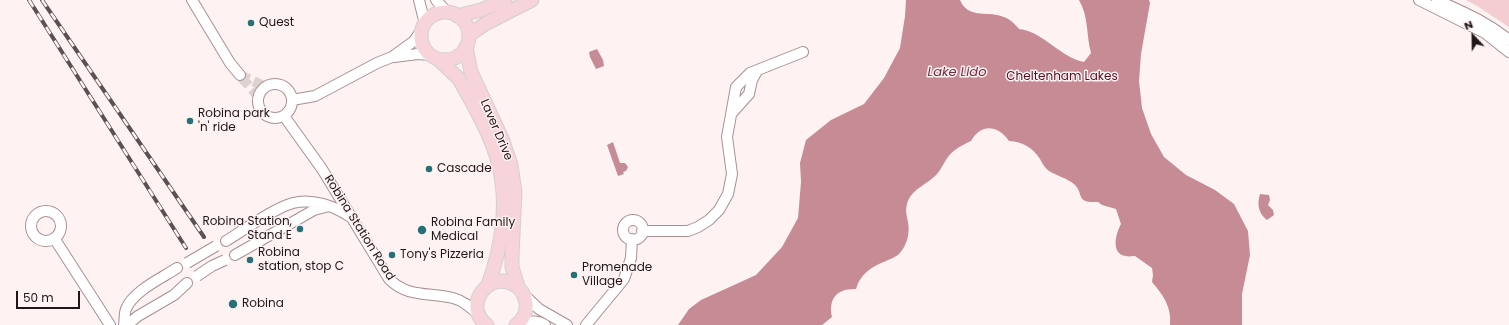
<!DOCTYPE html>
<html>
<head>
<meta charset="utf-8">
<style>
	body { margin:0 }
	#map { position:relative; width:1509px; height:325px; overflow:hidden; background:#fef2f3; font-family:Poppins,sans-serif }
	canvas { display:block }
	.north { position:absolute; left:1453px; top:16px; width:40px; height:40px; -webkit-text-stroke:3px #fef2f3; paint-order:stroke; rotate:338deg; font-size:11px; font-weight:700; line-height:16px; text-align:center; color:#201617 }
	.north::after { content:''; display:block; margin:auto; width:14px; height:18px; background:#201617; clip-path:polygon(50% 0,100% 100%,50% 72%,0 100%) }
	.scale { position:absolute; left:16px; top:291px; width:64px; height:18px; box-sizing:border-box; border:2px solid #201617; border-top:0; padding-left:5px; font-size:12px; line-height:14px; white-space:nowrap; color:#201617; -webkit-text-stroke:3px #fef2f3; paint-order:stroke }
</style>
</head>
<body>
<div id="map">
<canvas width="1509" height="325"></canvas>
<div class="north">N</div>
<div class="scale">50 m</div>
</div>
<script>
const ctx = document.querySelector('canvas').getContext('2d');
ctx.lineJoin = 'round';
function paint(path, color) {
  ctx.fillStyle = color;
  ctx.fill(path, 'evenodd');
}
function stroke(path, color, width, dash) {
  ctx.strokeStyle = color;
  ctx.lineWidth = width;
  ctx.lineCap = dash ? 'butt' : 'round';
  ctx.setLineDash(dash || []);
  ctx.stroke(path);
}
function write(font, color, halo, rows, align = 'center') {
  ctx.font = font + ' Poppins,sans-serif';
  ctx.lineWidth = 3;
  ctx.setLineDash([]);
  ctx.textBaseline = 'middle';
  ctx.strokeStyle = halo;
  ctx.fillStyle = color;
  for (const [text, x, y, turn = 0] of rows) {
    ctx.save();
    ctx.translate(x, y);
    ctx.rotate((+turn || 0) * Math.PI / 180);
    ctx.textAlign = isNaN(turn) ? turn : align;
    if (halo) ctx.strokeText(text, 0, 0);
    ctx.fillText(text, 0, 0);
    ctx.restore();
  }
}
paint(new Path2D(`
	M 1466,0 L 1509,0 L 1509,27 L 1477,6 Z`), '#f4cdd3');
paint(new Path2D(`
	M 906,0 L 960,0 C 968,19 986,11 1001,16 C 1009,18 1014,23 1019,29 C 1044,32 1061,58 1084,62 L 1091,53 C 1086,35 1089,17 1079,0 L 1149,0 L 1150,3 L 1141,54 L 1139,81 L 1142,108 L 1151,134 L 1164,157 L 1186,175 L 1215,190 L 1234,204 L 1248,231 L 1250,255 L 1242,294 L 1242,325 L 1170,325 C 1172,307 1163,295 1152,282 L 1153,275 L 1152,268 L 1135,256 C 1132,256 1128,257 1126,256 C 1110,254 1116,233 1121,224 L 1116,209 L 1102,205 L 1098,202 C 1074,203 1085,194 1074,184 C 1067,178 1057,176 1049,171 C 1045,168 1042,163 1040,159 C 1032,147 1023,142 1009,141 C 998,125 981,123 971,141 C 965,144 960,146 955,150 C 946,156 943,167 937,174 C 927,185 911,189 907,204 C 905,210 907,217 908,222 C 910,234 907,245 899,254 C 896,257 890,259 886,261 C 871,267 860,274 856,289 C 837,288 828,299 832,317 L 822,325 L 678,325 L 689,309 L 701,300 L 756,275 L 782,247 L 798,218 L 801,182 L 800,163 L 806,140 L 831,120 L 864,104 L 884,78 L 900,48 L 905,16 Z
	M 597,49 L 603,60 L 604,66 L 596,69 L 590,57 L 589,52 Z
	M 613,142 L 620,163 L 625,163 L 628,167 L 626,171 L 623,172 L 624,174 L 618,176 L 607,145 Z
	M 1260,194 L 1269,195 L 1270,200 L 1268,205 L 1273,210 L 1274,215 L 1267,220 C 1258,213 1257,204 1260,194 Z`), '#c68b94');
stroke(new Path2D(`
	M 240,75 L 266,87
	M 242,78 L 259,97`), '#ddd1d2', 10, [10, 5]);
const minor = new Path2D(`
	M 192,0 L 230,63 L 240,75
	M 419,0 L 425,24
	M 436,0 L 447,12
	M 1419,0 L 1485,33 L 1509,52
	M 1437,0 C 1463,12 1486,21 1509,40
	M 394,57 L 418,54 L 431,55
	M258 101a17 17 0 1 1 34 0a17 17 0 1 1-34 0Z
	M 292,100 L 315,96 L 377,63 L 392,57 L 414,41 L 423,28
	M 732,113 L 749,94 L 752,80 L 757,71
	M 284,116 L 322,169 L 389,279 C 408,298 429,292 453,298 C 464,301 471,308 479,315
	M31 226a15 15 0 1 1 30 0a15 15 0 1 1-30 0Z
	M623 230a10 10 0 1 1 20 0a10 10 0 1 1-20 0Z
	M 642,231 L 688,231 L 698,227 L 709,220 L 719,210 L 728,194 L 732,174 L 727,137 L 736,87 L 750,73 L 803,52
	M 54,238 L 110,325
	M 226,241 C 244,230 274,208 293,203 C 312,198 334,206 349,216
	M 235,255 L 314,210 L 329,206
	M 525,296 L 539,309 L 567,325
	M 519,323 C 529,322 536,319 545,325
	M 124,325 C 125,320 124,314 126,309 C 133,291 162,278 177,268
	M 127,325 L 138,316 L 174,295 L 187,283
	M 586,325 L 624,279 L 631,258 L 632,239`);
const major = new Path2D(`
	M421 36a24 24 0 1 1 48 0a24 24 0 1 1-48 0Z
	M 457,16 L 481,10 L 505,0
	M 469,35 L 485,24 L 532,0
	M 466,47 L 471,72 L 503,141 L 511,165 L 515,192 L 512,255 L 512,267 L 518,287
	M 438,59 L 459,79 L 464,88 C 477,111 491,136 498,162 C 509,202 502,247 488,285
	M 487,325 C 462,307 488,269 515,285 C 521,289 525,296 526,303 C 527,312 523,320 516,325`);
stroke(minor, '#aa8f92', 12);
stroke(major, '#d2d0d1', 15);
stroke(minor, '#fff', 10);
stroke(major, '#f7d4d9', 13);
const rail = new Path2D(`
	M 29,0 L 186,248
	M 42,0 L 204,237`);
stroke(rail, '#5c5152', 4);
stroke(rail, '#fef2f3', 2.5, [8]);
const minorBridge = new Path2D(`
	M 187,263 L 216,246
	M 197,276 L 212,266 L 225,260`);
stroke(minorBridge, '#aa8f92', 12, []);
stroke(minorBridge, '#fff', 10);
for (const [x, y, r, color] of [
	[251,23,4,"#267077"],
	[190,121,4,"#267077"],
	[429,169,4,"#267077"],
	[300,229,4,"#267077"],
	[422,230,5,"#267077"],
	[392,255,4,"#267077"],
	[250,260,4,"#267077"],
	[574,275,4,"#267077"],
	[233,304,5,"#267077"]
]) {
  const dot = new Path2D();
  dot.arc(x, y, r, 0, 2 * Math.PI);
  ctx.fillStyle = color;
  ctx.fill(dot);
  stroke(dot, '#fef2f3', 1.5);
}
write('12px', '#201617', '#fef2f3', [
	["Quest",259,23],
	["Robina park",198,114],
	["'n' ride",198,128],
	["Cascade",437,169],
	["Robina Station,",292,222,"right"],
	["Stand E",292,236,"right"],
	["Robina Family",431,223],
	["Medical",431,237],
	["Robina",258,253],
	["station, stop C",258,267],
	["Tony's Pizzeria",400,255],
	["Promenade",582,268],
	["Village",582,282],
	["Robina",242,304]
], 'left');
write('12px', '#560f24', '#fef2f3', [
	["Cheltenham Lakes",1062,77]
]);
write('12px', '#201617', '#fef2f3', [
	["Laver Drive",496,130,67],
	["Robina Station Road",359,228,58]
]);
write('italic 13px', '#742c3c', '#fef2f3', [
	["Lake Lido",957,73]
]);
</script>
</body>
</html>
